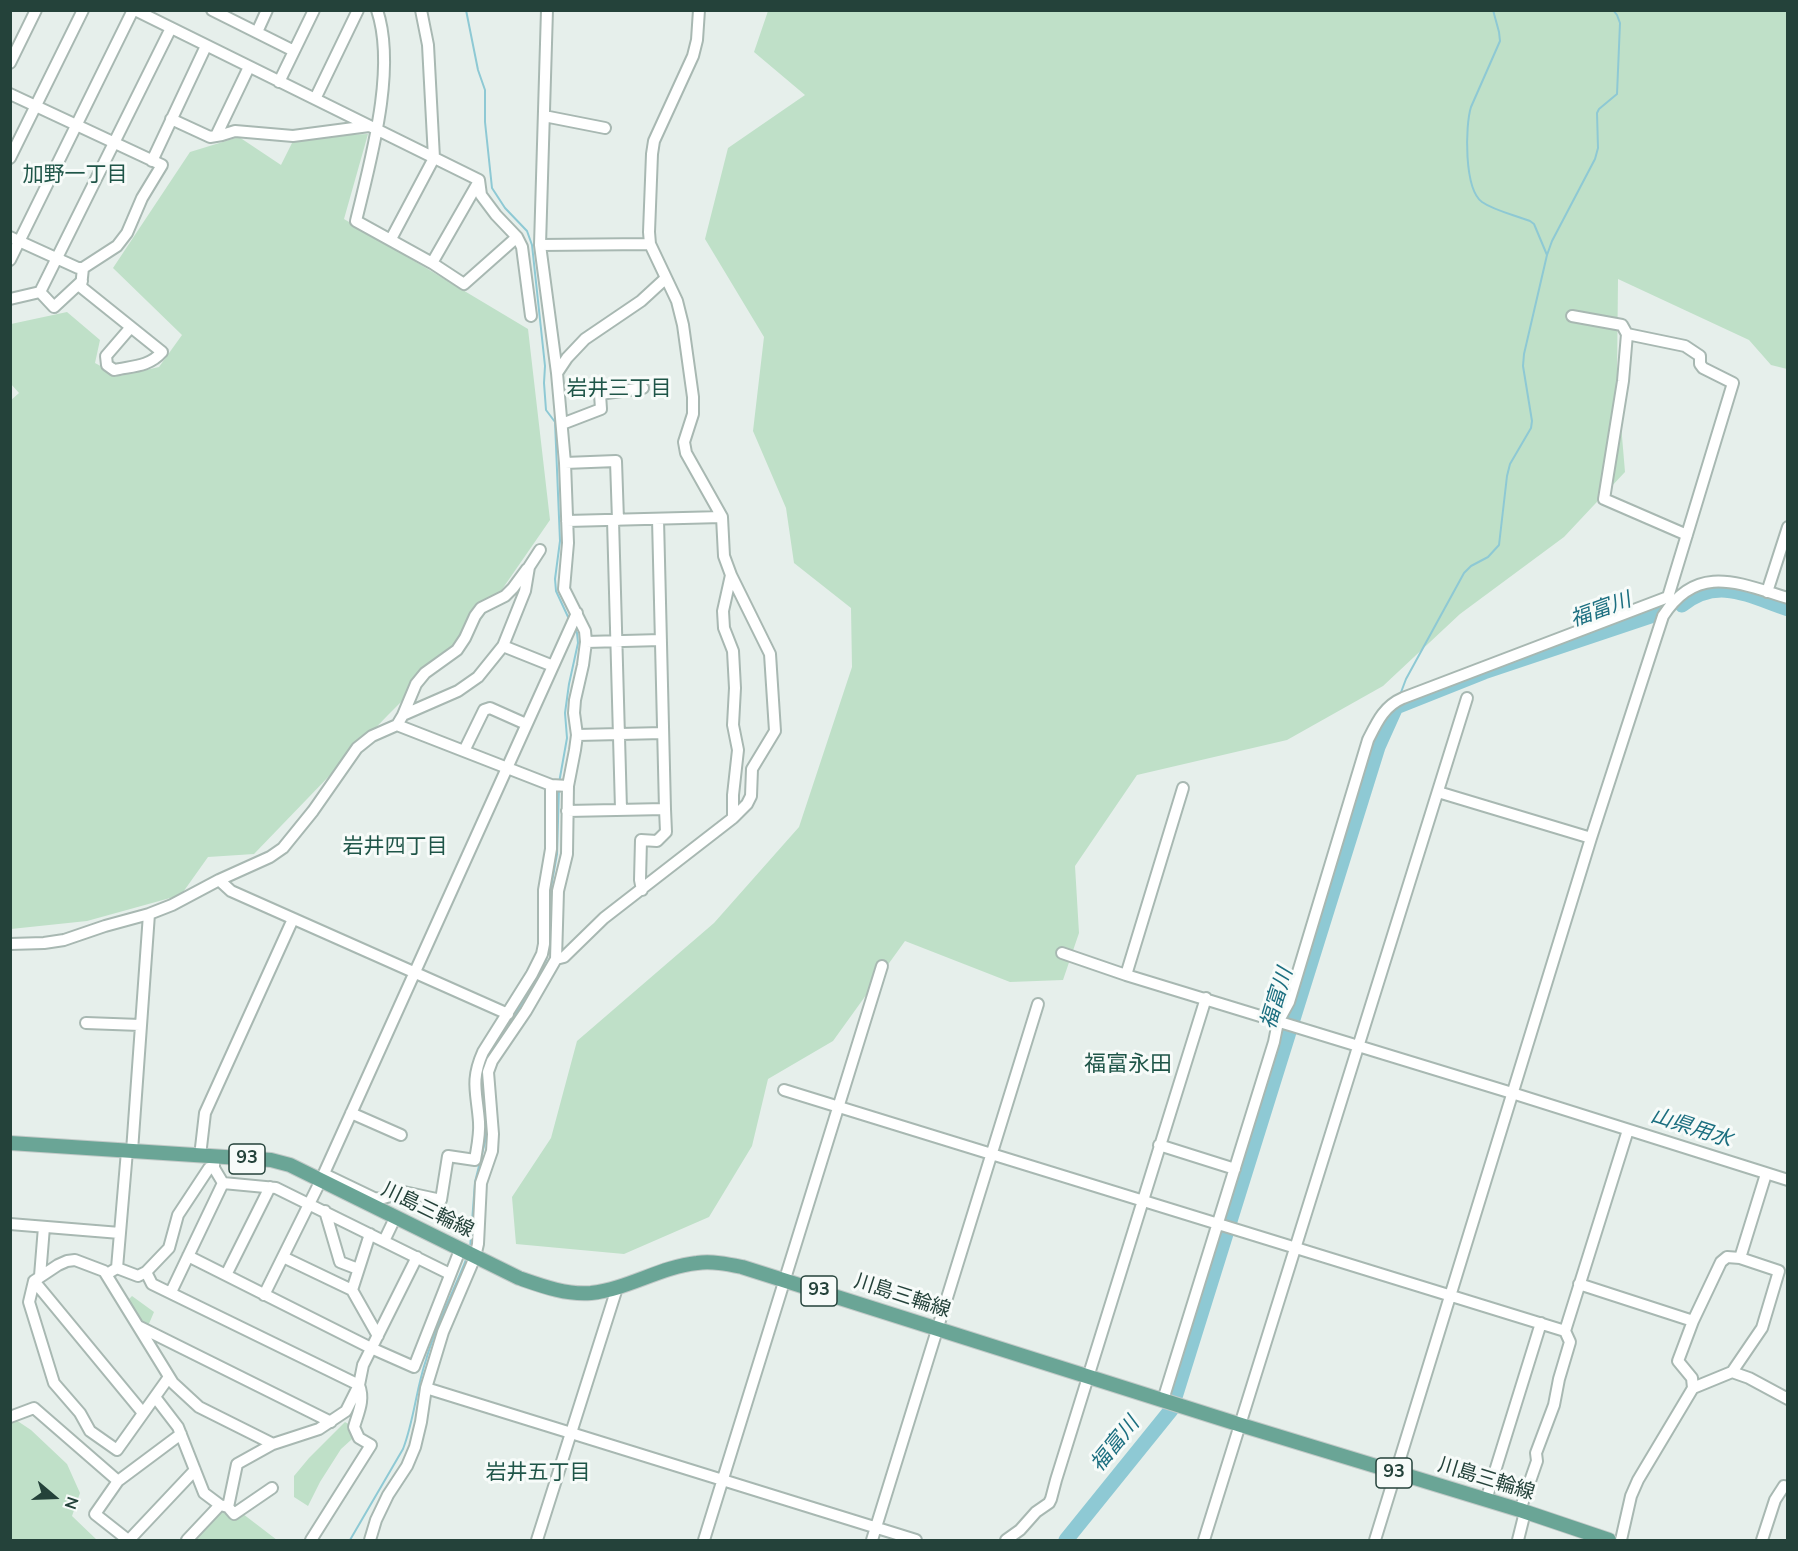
<!DOCTYPE html>
<html>
<head>
<meta charset="utf-8">
<style>
	body { margin:0 }
	#map { position:relative; width:1798px; height:1551px; overflow:hidden; background:#e6efeb; font-family:"Nunito Sans",sans-serif }
	canvas { display:block }
	.frame { position:absolute; inset:0; border:12px solid #24423a; pointer-events:none }
	.north { position:absolute; left:24px; top:1467px; width:60px; height:60px; -webkit-text-stroke:4px #f7fbf9; paint-order:stroke; rotate:109deg; font-size:16px; font-weight:700; line-height:24px; text-align:center; color:#24423a }
	.north::after { content:''; display:block; margin:auto; width:21px; height:27px; background:#24423a; clip-path:polygon(50% 0,100% 100%,50% 72%,0 100%) }
</style>
</head>
<body>
<div id="map">
<canvas width="1798" height="1551"></canvas>
<div class="frame"></div>
<div class="north">N</div>
</div>
<script>
const ctx = document.querySelector('canvas').getContext('2d');
ctx.lineJoin = 'round';
function paint(path, color) {
  ctx.fillStyle = color;
  ctx.fill(path, 'evenodd');
}
function stroke(path, color, width, dash) {
  ctx.strokeStyle = color;
  ctx.lineWidth = width;
  ctx.lineCap = dash ? 'butt' : 'round';
  ctx.setLineDash(dash || []);
  ctx.stroke(path);
}
function write(font, color, halo, rows, align = 'center') {
  ctx.font = font + ' "Nunito Sans","Noto Sans JP",sans-serif';
  ctx.lineWidth = 6;
  ctx.setLineDash([]);
  ctx.textBaseline = 'middle';
  ctx.strokeStyle = halo;
  ctx.fillStyle = color;
  for (const [text, x, y, turn = 0] of rows) {
    ctx.save();
    ctx.translate(x, y);
    ctx.rotate((+turn || 0) * Math.PI / 180);
    ctx.textAlign = isNaN(turn) ? turn : align;
    if (halo) ctx.strokeText(text, 0, 0);
    ctx.fillText(text, 0, 0);
    ctx.restore();
  }
}
paint(new Path2D(`
	M 768,11 L 1787,11 L 1787,369 L 1771,365 L 1749,340 L 1618,279 L 1617,377 L 1625,472 L 1564,537 L 1460,614 L 1383,686 L 1287,740 L 1137,775 L 1075,866 L 1079,933 L 1063,980 L 1010,982 L 905,941 L 833,1041 L 768,1079 L 752,1146 L 709,1217 L 624,1254 L 516,1244 L 512,1197 L 551,1138 L 577,1041 L 714,923 L 799,827 L 852,667 L 851,608 L 794,563 L 786,508 L 753,431 L 764,337 L 705,239 L 728,148 L 805,95 L 754,52 Z
	M 368,134 L 344,219 L 528,329 L 550,520 L 476,627 L 388,715 L 254,854 L 208,857 L 181,895 L 87,921 L 11,929 L 10,401 L 19,393 L 11,384 L 11,324 L 67,312 L 100,340 L 95,363 L 119,376 L 159,367 L 182,335 L 113,268 L 190,152 L 239,137 L 281,165 L 295,137 Z
	M 132,1296 L 154,1312 L 148,1326 L 137,1322 L 126,1302 Z
	M 10,1416 L 31,1430 L 67,1464 L 80,1493 L 72,1516 L 97,1540 L 11,1540 Z
	M 345,1422 L 361,1431 L 341,1449 L 320,1482 L 308,1506 L 294,1497 L 294,1476 L 309,1458 Z
	M 230,1504 L 277,1540 L 192,1540 Z`), '#bfe0c8');
stroke(new Path2D(`
	M 466,10 L 478,70 L 485,90 L 485,122 L 492,188 L 505,208 L 527,231 L 532,245 L 545,366 L 544,383 L 546,410 L 555,422 L 560,541 L 555,579 L 556,591 L 569,619
	M 1547,255 L 1552,241 L 1595,159 L 1598,148 L 1597,113 L 1599,109 L 1617,94 L 1620,23 L 1617,15 L 1613,10
	M 1400,695 L 1406,679 L 1464,573 L 1471,566 L 1488,557 L 1499,545 L 1507,476 L 1510,464 L 1531,428 L 1532,421 L 1523,366 L 1524,354 L 1547,255 L 1534,224 L 1530,221 C 1515,215 1495,211 1482,202 C 1464,189 1465,126 1471,107 L 1500,41 L 1499,32 L 1493,10
	M 559,783 L 567,738 L 565,713 L 569,684 L 578,643 L 577,633 L 575,629
	M 549,938 L 550,893 L 557,854 L 559,788
	M 470,1249 L 475,1182 L 486,1138 L 482,1073 L 486,1060 L 513,1019 L 546,960 L 549,944
	M 350,1540 L 403,1449 C 414,1421 416,1389 426,1360 C 436,1324 454,1291 467,1257`), '#8ec9d4', 2);
stroke(new Path2D(`
	M 1682,605 C 1718,576 1749,596 1788,609
	M 1066,1540 L 1171,1410 L 1378,747 L 1396,707 L 1484,672 L 1657,614`), '#8ec9d4', 15);
const minor = new Path2D(`
	M 135,10 L 479,180 L 481,195 L 496,215 L 517,237 L 522,247 L 531,316
	M 212,10 L 294,51
	M 377,10 C 397,69 370,162 356,221 L 432,263 L 464,284 L 517,237
	M 257,32 L 267,10
	M 10,63 L 36,10
	M 279,82 L 314,10
	M 10,94 L 162,165 L 142,198 L 127,233 L 117,246 L 83,268 L 78,268 L 10,237
	M 315,99 L 358,10
	M 544,116 L 605,128
	M 171,119 L 210,137 L 222,135 L 235,131 L 293,136 L 369,126
	M 216,136 L 249,67
	M 10,158 L 83,10
	M 152,161 L 206,46
	M 391,239 L 434,158 L 428,45 L 421,10
	M 540,245 L 650,244
	M 10,260 L 133,10
	M 432,263 L 479,181
	M 83,268 L 81,287 L 162,352 C 149,367 132,366 114,370 L 107,365 L 106,356 L 131,327
	M 40,292 L 54,307 L 82,281
	M 10,299 L 40,292 L 171,28
	M 1572,316 L 1622,325 L 1627,334 L 1685,346 L 1700,356 L 1700,364 L 1703,368 L 1733,383 L 1668,597
	M 1627,334 L 1623,381 L 1604,499 L 1687,535
	M 557,373 L 567,358 L 585,339 L 641,301 L 666,278
	M 562,424 L 601,409 L 600,394 L 643,388
	M 565,463 L 616,461 L 618,520
	M 613,520 L 621,809
	M 567,521 L 722,517
	M 731,575 L 770,654 L 775,731 L 752,769 L 751,796 L 747,804 L 733,818
	M 1767,592 L 1788,527
	M 586,642 L 661,640
	M 503,646 L 553,666
	M 403,715 L 416,684 L 425,673 L 457,650 L 465,638 L 475,616 L 481,608 L 505,596 L 513,588 L 527,569
	M 397,725 L 403,715 L 458,691 L 478,677 L 503,646 L 525,591 L 529,567 L 540,550
	M 577,735 L 663,733
	M 464,751 L 484,710 L 490,708 L 526,724
	M 1438,792 L 1591,838
	M 567,811 L 665,809 L 658,519
	M 219,880 L 231,891 L 508,1014
	M 642,890 L 640,880 L 641,840 L 657,841 L 666,832 L 665,809
	M 10,944 L 44,943 L 64,940 L 105,926 L 149,914 L 172,905 L 219,880 L 270,857 L 283,848 L 313,811 L 357,748 L 372,736 L 397,725 L 551,785 L 568,786
	M 1062,953 L 1126,975 L 1512,1093 L 1788,1180
	M 556,959 L 564,957 L 604,918 L 733,818 L 733,795 L 738,750 L 733,725 L 735,688 L 733,651 L 724,628 L 723,611 L 731,575 L 724,556 L 722,517 L 686,453 L 684,442 L 693,414 L 693,397 L 683,325 L 677,301 L 650,244 L 649,232 L 652,154 L 654,141 L 693,56 L 697,40 L 699,10
	M 1126,975 L 1183,788
	M 86,1023 L 140,1025
	M 784,1090 L 1565,1331
	M 351,1113 L 401,1135
	M 1159,1145 L 1235,1169
	M 132,1151 L 149,914
	M 200,1156 L 205,1113 L 293,919
	M 324,1174 L 374,1198 L 380,1199 L 404,1192 L 441,1200 L 448,1156 L 475,1160 C 477,1147 480,1135 479,1122 C 477,1093 470,1081 483,1052 L 532,974 L 542,954 L 544,944 L 544,890 L 551,849 L 551,785
	M 223,1183 L 276,1188 L 450,1274
	M 325,1211 L 340,1262 L 358,1269
	M 10,1224 L 120,1233
	M 370,1234 L 352,1290 L 378,1336
	M 384,1241 L 395,1218
	M 188,1256 L 371,1348 L 414,1367 L 460,1250
	M 283,1257 L 352,1290
	M 117,1268 L 127,1151
	M 146,1272 L 152,1284 L 359,1385 C 365,1400 358,1413 354,1427 L 359,1438 L 371,1445 L 311,1540
	M 107,1274 L 117,1268 L 138,1276 L 146,1272 L 169,1248 L 178,1215 L 209,1168 L 214,1168
	M 226,1275 L 270,1187
	M 40,1276 L 44,1227
	M 34,1281 L 143,1413
	M 1579,1284 L 1693,1321
	M 171,1292 L 223,1183 L 214,1168 L 214,1163
	M 264,1295 L 321,1180 L 577,613
	M 138,1326 L 331,1422
	M 1732,1372 L 1762,1328 L 1779,1271 L 1740,1258
	M 169,1377 L 117,1450 L 90,1431 L 80,1413 L 54,1383 L 29,1302 L 34,1281 L 58,1265 L 67,1261 L 75,1260 L 104,1271 L 173,1383 L 199,1407 L 273,1444
	M 426,1388 L 916,1540
	M 1693,1388 L 1692,1378 L 1678,1361 L 1693,1321 L 1721,1262 L 1727,1257 L 1740,1258 L 1766,1174
	M 155,1397 L 178,1427 L 204,1493 L 220,1505 L 228,1507 L 234,1514 L 272,1488
	M 1163,1400 L 1274,1042 L 1278,1022 L 1289,1002 L 1368,740 C 1377,722 1384,706 1403,698 L 1668,597 L 1671,602
	M 10,1417 L 34,1408 L 118,1481
	M 1486,1500 L 1541,1323
	M 228,1507 L 237,1464 L 273,1444 L 319,1429 L 346,1411 L 359,1385 L 363,1365 L 417,1257
	M 1520,1510 L 1537,1461 L 1536,1453 L 1554,1405 L 1559,1379 L 1570,1342 L 1565,1331 L 1628,1130
	M 128,1540 L 95,1514 L 118,1481 L 181,1434
	M 129,1540 L 195,1470
	M 187,1540 L 220,1505
	M 370,1540 L 376,1520 L 388,1495 L 407,1466 L 415,1447 L 421,1422 L 426,1388 L 443,1332 L 475,1257 L 478,1244 L 481,1183 L 492,1151 L 493,1134 L 488,1072 L 492,1061 L 526,1011 L 556,959 L 558,891 L 567,854 L 568,786 L 575,750 L 577,735 L 574,713 L 575,700 L 583,665 L 586,642 L 585,631 L 564,589 L 568,543 L 565,463 L 557,373 L 540,245 L 547,10
	M 537,1540 L 617,1288
	M 704,1540 L 882,966
	M 872,1540 L 1038,1004
	M 1006,1540 L 1020,1530 L 1036,1512 L 1049,1503 L 1051,1499 L 1056,1480 L 1206,998
	M 1204,1540 L 1467,698
	M 1375,1540 L 1591,838 L 1663,616 C 1697,563 1738,583 1788,598
	M 1518,1540 L 1525,1512
	M 1621,1540 L 1631,1496 L 1638,1480 L 1693,1388 L 1732,1372 L 1749,1378 L 1788,1399
	M 1762,1540 L 1775,1500 L 1784,1486 L 1788,1487`);
const major = new Path2D(`
	M 10,1143 L 271,1160 L 290,1165 L 519,1278 C 542,1286 566,1295 591,1293 C 628,1289 660,1267 697,1263 C 712,1261 727,1264 742,1267 L 1241,1425 L 1520,1510 L 1609,1540`);
stroke(minor, '#a8b8b2', 14);
stroke(major, '#c2cac8', 16);
stroke(minor, '#fff', 10);
stroke(major, '#6aa596', 14);
for (const [x, y, w] of [
	[247,1159,36],
	[819,1291,36],
	[1394,1473,36]
]) {
  const box = new Path2D();
  box.roundRect(x - w / 2, y - 15, w, 30, 4.5);
  ctx.fillStyle = '#f7fbf9';
  ctx.fill(box);
  stroke(box, '#24423a', 1.5);
}
write('bold 18px', '#24423a', null, [
	["93",247,1159],
	["93",819,1291],
	["93",1394,1473]
]);
write('20px', '#24423a', '#f7fbf9', [
	["川島三輪線",427,1211,26],
	["川島三輪線",902,1297,18],
	["川島三輪線",1486,1480,17]
]);
write('21px', '#1f5548', '#f7fbf9', [
	["加野一丁目",75,176],
	["岩井三丁目",619,390],
	["岩井四丁目",395,848],
	["岩井五丁目",538,1474]
]);
write('italic 21px', '#1c6f80', '#f7fbf9', [
	["福富川",1601,611,-20],
	["福富川",1278,999,-73],
	["山県用水",1691,1129,18],
	["福富川",1116,1445,-51]
]);
write('22px', '#1f5548', '#f7fbf9', [
	["福富永田",1128,1066]
]);
</script>
</body>
</html>
